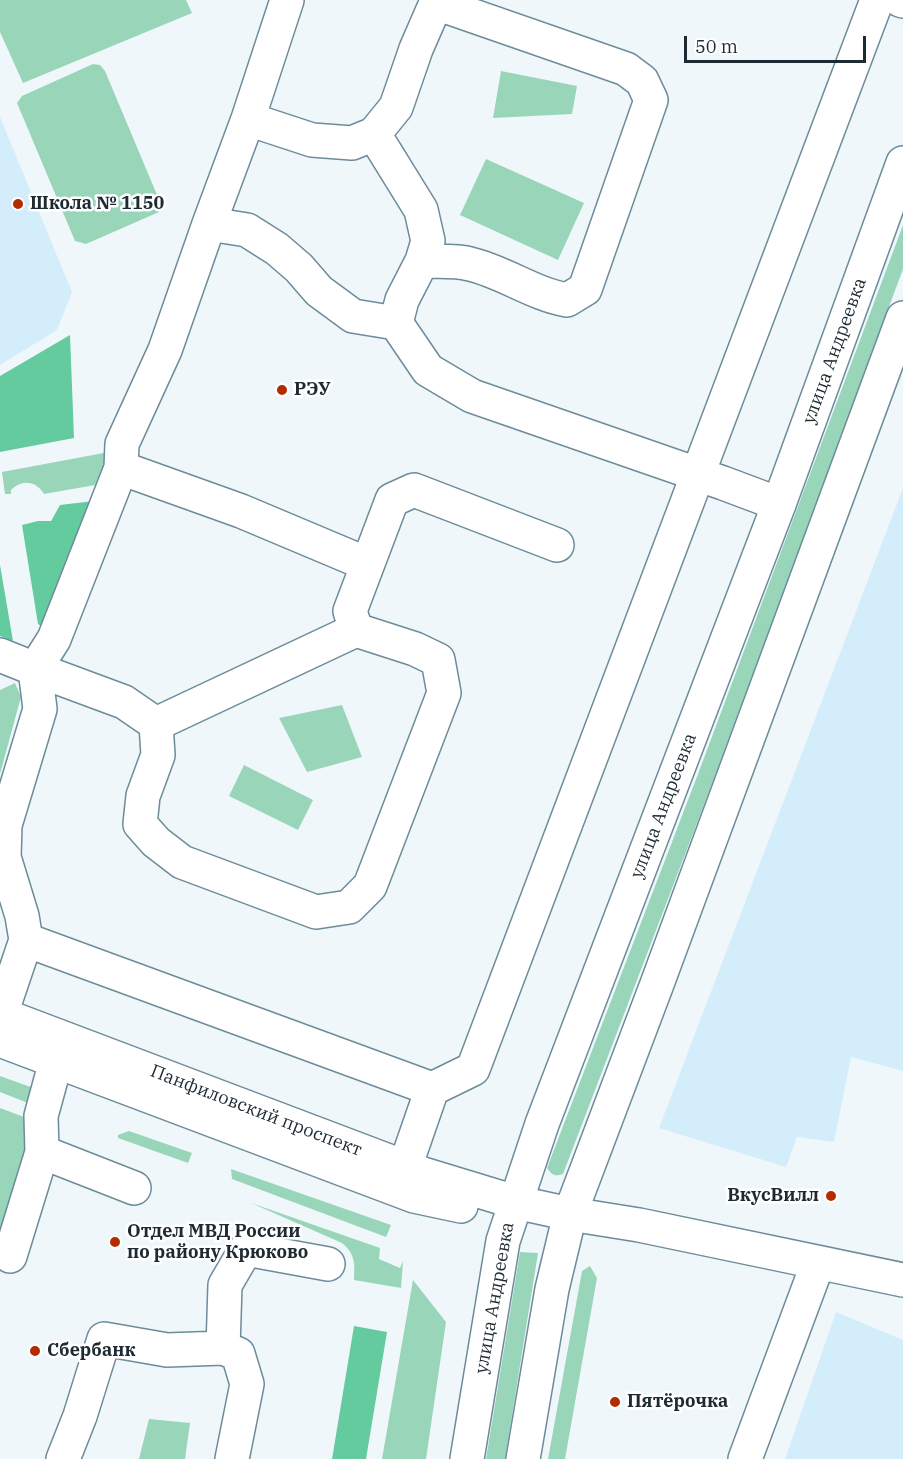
<!DOCTYPE html>
<html>
<head>
<meta charset="utf-8">
<style>
	body { margin:0 }
	#map { position:relative; width:903px; height:1459px; overflow:hidden; background:#f0f7fb; font-family:"IBM Plex Serif",serif }
	canvas { display:block }
	.scale { position:absolute; left:684px; top:36px; width:182px; height:27px; box-sizing:border-box; border:3px solid #1d2a31; border-top:0; padding-left:8px; font-size:18px; line-height:21px; white-space:nowrap; color:#1d2a31; -webkit-text-stroke:4px #fff; paint-order:stroke }
</style>
</head>
<body>
<div id="map">
<canvas width="903" height="1459"></canvas>
<div class="scale">50 m</div>
</div>
<script>
const ctx = document.querySelector('canvas').getContext('2d');
ctx.lineJoin = 'round';
function paint(path, color) {
  ctx.fillStyle = color;
  ctx.fill(path, 'evenodd');
}
function stroke(path, color, width, dash) {
  ctx.strokeStyle = color;
  ctx.lineWidth = width;
  ctx.lineCap = dash ? 'butt' : 'round';
  ctx.setLineDash(dash || []);
  ctx.stroke(path);
}
function write(font, color, halo, rows, align = 'center') {
  ctx.font = font + ' "IBM Plex Serif",serif';
  ctx.lineWidth = 5;
  ctx.setLineDash([]);
  ctx.textBaseline = 'middle';
  ctx.strokeStyle = halo;
  ctx.fillStyle = color;
  for (const [text, x, y, turn = 0] of rows) {
    ctx.save();
    ctx.translate(x, y);
    ctx.rotate((+turn || 0) * Math.PI / 180);
    ctx.textAlign = isNaN(turn) ? turn : align;
    if (halo) ctx.strokeText(text, 0, 0);
    ctx.fillText(text, 0, 0);
    ctx.restore();
  }
}
paint(new Path2D(`
	M 0,117 L 72,292 L 57,330 L 0,365 Z
	M 903,488 L 903,1071 L 851,1057 L 834,1142 L 797,1137 L 786,1167 L 659,1128 Z
	M 836,1312 L 903,1340 L 903,1459 L 785,1459 Z`), '#d4edfa');
paint(new Path2D(`
	M 0,0 L 186,0 L 192,13 L 23,83 L 0,32 Z
	M 93,64 L 100,65 L 105,71 L 160,202 L 159,212 L 86,244 L 75,241 L 17,103 L 22,96 Z
	M 501,71 L 577,86 L 572,114 L 493,118 Z
	M 486,159 L 584,203 L 558,260 L 460,215 Z
	M 903,225 L 903,269 L 713,781 L 563,1174 C 555,1177 552,1175 547,1168 L 698,774 Z
	M 109,452 L 95,485 L 44,494 C 36,481 22,479 11,490 L 11,494 L 5,494 L 2,472 Z
	M 15,683 L 21,697 L 0,774 L 0,690 Z
	M 342,705 L 362,757 L 307,772 L 279,718 Z
	M 244,765 L 313,800 L 298,830 L 229,796 Z
	M 0,1076 L 39,1090 L 33,1105 L 0,1092 Z
	M 0,1108 L 24,1117 L 27,1144 L 0,1233 Z
	M 129,1131 L 192,1153 L 188,1163 L 118,1138 L 118,1135 Z
	M 231,1169 L 391,1225 L 386,1237 L 232,1179 Z
	M 251,1203 L 380,1248 L 379,1259 L 400,1268 L 403,1261 L 401,1288 L 354,1280 C 355,1263 355,1254 342,1243 Z
	M 520,1252 L 538,1253 L 505,1459 L 486,1459 Z
	M 590,1266 L 597,1278 L 565,1459 L 548,1459 L 582,1271 Z
	M 413,1280 L 446,1322 L 426,1459 L 382,1459 Z
	M 149,1419 L 190,1423 L 185,1459 L 139,1459 Z`), '#99d6b9');
paint(new Path2D(`
	M 70,335 L 74,438 L 0,452 L 0,376 Z
	M 102,500 L 50,633 L 38,624 L 22,525 L 38,521 L 51,521 L 60,505 Z
	M 0,565 L 13,641 L 0,636 Z
	M 354,1326 L 387,1332 L 366,1459 L 332,1459 Z`), '#64cb9f');
const minor = new Path2D(`
	M 900,0 L 903,1
	M 248,119 L 287,0
	M 374,134 L 352,143 L 312,140 L 248,119 L 209,224 L 247,230 L 277,249 L 299,268 L 319,291 L 353,316 L 396,323
	M 209,224 L 165,350 L 122,444 L 121,468 L 54,639 L 35,669 L 124,702 L 156,724 L 158,755 L 143,796 L 140,824 L 156,842 L 182,862 L 316,912 L 349,907 L 370,886 L 444,693 L 438,660 L 415,649 L 356,630 L 350,611 L 392,500 L 414,490 L 557,545
	M 422,261 C 438,262 455,260 470,264 C 504,272 533,294 567,300 L 585,289 L 651,100 L 642,81 L 626,69 L 436,3 L 416,49 L 396,107 L 374,134 L 421,210 L 428,241 L 422,261 L 402,300 L 396,323 L 428,370 L 472,396 L 723,483 L 779,504
	M 121,468 L 241,511 L 367,564
	M 0,655 L 35,669 L 40,709 L 5,825 L 4,857 L 22,916 L 26,940 L 0,1017
	M 156,724 L 356,630
	M 26,940 L 432,1089 L 405,1167
	M 432,1089 L 473,1069 L 877,0
	M 42,1152 L 134,1188
	M 570,1214 L 639,1225 L 903,1280
	M 10,1256 L 42,1152 L 41,1116 L 56,1061 L 65,1039
	M 223,1348 L 225,1285 L 246,1249 L 328,1264
	M 63,1459 L 80,1416 L 104,1339 L 167,1350 L 223,1348 L 238,1354 L 247,1384 L 232,1459
	M 745,1459 L 818,1263`);
const major = new Path2D(`
	M 0,1014 L 423,1174 L 515,1202 L 570,1214
	M 0,1040 L 414,1196 L 461,1206
	M 467,1459 L 503,1241 L 542,1124 L 779,504 L 903,163
	M 523,1459 L 552,1289 L 570,1214 L 657,984 L 903,318`);
stroke(minor, '#6c8b9b', 36);
stroke(major, '#6c8b9b', 36);
stroke(minor, '#fff', 33);
stroke(major, '#fff', 33);
for (const [x, y, r, color] of [
	[18,204,6,"#b52b00"],
	[282,390,6,"#b52b00"],
	[831,1196,6,"#b52b00"],
	[115,1242,6,"#b52b00"],
	[35,1351,6,"#b52b00"],
	[615,1402,6,"#b52b00"]
]) {
  const dot = new Path2D();
  dot.arc(x, y, r, 0, 2 * Math.PI);
  ctx.fillStyle = color;
  ctx.fill(dot);
  stroke(dot, '#fff', 2);
}
write('bold 18px', '#1d2a31', '#fff', [
	["Школа № 1150",30,204],
	["РЭУ",294,390],
	["ВкусВилл",819,1196,"right"],
	["Отдел МВД России",127,1232],
	["по району Крюково",127,1253],
	["Сбербанк",47,1351],
	["Пятёрочка",627,1402]
], 'left');
write('18px', '#1d2a31', '#fff', [
	["улица Андреевка",835,351,-70],
	["улица Андреевка",664,806,-69],
	["Панфиловский проспект",256,1111,21],
	["улица Андреевка",495,1298,-80]
]);
</script>
</body>
</html>
